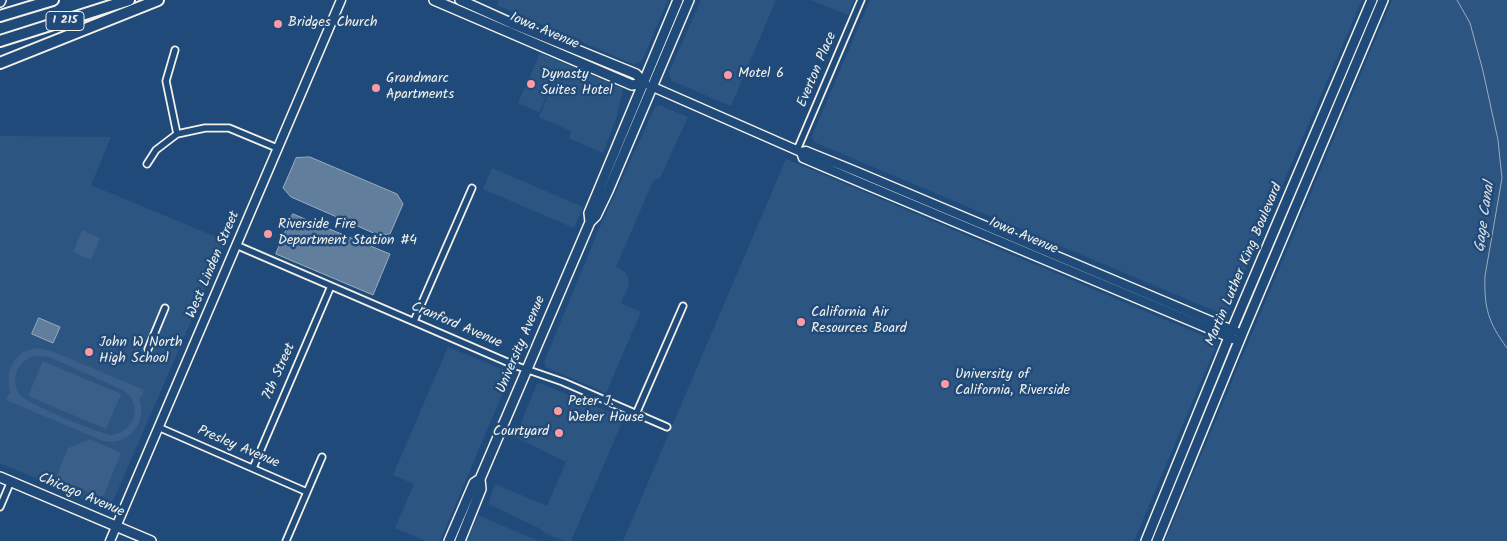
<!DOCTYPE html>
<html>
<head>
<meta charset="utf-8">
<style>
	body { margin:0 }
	canvas { display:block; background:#1f4a7a }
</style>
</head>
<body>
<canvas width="1507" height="541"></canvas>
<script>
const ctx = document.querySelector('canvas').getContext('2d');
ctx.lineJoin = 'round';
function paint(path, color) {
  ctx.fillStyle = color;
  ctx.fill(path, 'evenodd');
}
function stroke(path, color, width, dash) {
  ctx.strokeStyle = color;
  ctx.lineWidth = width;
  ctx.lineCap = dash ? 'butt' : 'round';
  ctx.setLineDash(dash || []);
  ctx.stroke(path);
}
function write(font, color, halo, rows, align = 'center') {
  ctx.font = font + ' Kalam,sans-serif';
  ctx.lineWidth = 5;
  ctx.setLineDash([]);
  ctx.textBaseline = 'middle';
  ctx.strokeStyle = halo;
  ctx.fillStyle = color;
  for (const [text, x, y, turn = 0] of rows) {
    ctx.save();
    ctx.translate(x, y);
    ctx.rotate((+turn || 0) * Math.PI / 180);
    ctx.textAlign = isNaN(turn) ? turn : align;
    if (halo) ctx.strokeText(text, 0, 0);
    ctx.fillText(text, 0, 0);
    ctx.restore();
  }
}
paint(new Path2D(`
	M 499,0 L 668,0 L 642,61 L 633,64 L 497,5 Z
	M 701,0 L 776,0 L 731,106 L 672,81 L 670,77 L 669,72 Z
	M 811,0 L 854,0 L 848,15 Z
	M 870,0 L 1362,0 L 1228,311 L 1222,314 L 814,142 L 812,136 Z
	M 1392,0 L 1507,0 L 1507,541 L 1165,541 Z
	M 540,53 L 623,89 L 617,116 L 603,153 L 569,138 L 571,131 L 539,117 L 556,75 L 539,112 L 518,103 Z
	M 659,105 L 688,117 L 660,178 L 653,181 L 616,267 L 625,272 L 628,276 L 629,285 L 621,303 L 641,312 L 606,393 L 546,367 L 544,362 L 599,229 L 655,107 Z
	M 0,136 L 111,137 L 91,185 L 226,241 L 110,508 L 107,509 L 0,463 Z
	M 786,159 L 1213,340 L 1216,346 L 1134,541 L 623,541 Z
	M 492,168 L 583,207 L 574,228 L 483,189 Z
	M 448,347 L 509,372 L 510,376 L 440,541 L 426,541 L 395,528 L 414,484 L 393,475 Z
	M 540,383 L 624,418 L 571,541 L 564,541 L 545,533 L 541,529 L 488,504 L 495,484 L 547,506 L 566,462 L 515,437 L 537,384 Z
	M 478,515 L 538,541 L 467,541 Z`), '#2d5581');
paint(new Path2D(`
	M 82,230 L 100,238 L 91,260 L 73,252 Z
	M 37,348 L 52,351 L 144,390 L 142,397 L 139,397 C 148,422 130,446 103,441 L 6,400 L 9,393 L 11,394 C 3,372 14,351 37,348 ZM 34,356 L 49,357 L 123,390 C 132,396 137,406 134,416 C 131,426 122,434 112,435 C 102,435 27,403 21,396 C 9,381 17,361 34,356 Z
	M 43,361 L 121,394 L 106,429 L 28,396 Z
	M 90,439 L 121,453 L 104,495 L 100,497 L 56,478 L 68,448 Z`), '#3a5f88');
const water = new Path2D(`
	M 310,157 L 397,194 L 403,204 L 390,234 L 378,235 L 291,197 L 283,188 L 296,158 Z
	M 293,214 L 390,254 L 373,295 L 276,254 Z
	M 39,318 L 60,327 L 53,343 L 32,334 Z`);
paint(water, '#627e9d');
stroke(water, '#9cacbb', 1);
stroke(new Path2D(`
	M 1457,0 L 1470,23 L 1483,71 L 1498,140 L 1500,160 L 1502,178 L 1485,276 C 1484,308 1488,322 1507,348`), '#9cacbb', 1);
const street = new Path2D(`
	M 175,50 L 166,81 L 177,134
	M 797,150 L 861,0
	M 147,164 L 156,150 L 177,134 L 205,128 L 229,128 L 277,148
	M 236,245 L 514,365 L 563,382 L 667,427
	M 414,321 L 472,188
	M 148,349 L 165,308
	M 636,414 L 683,306
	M 158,427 L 307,492
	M 253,468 L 331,286
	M 0,507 L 11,481
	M 286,541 L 322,457`);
const secondary = new Path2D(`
	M 653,87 L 801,152 L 806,151 L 853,170 L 1242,334
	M 801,152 L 803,158 L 864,184 L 1233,339
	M 110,541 L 341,0`);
const primary = new Path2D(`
	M 434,0 L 632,85 L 643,83
	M 460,0 L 511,23 L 636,74 L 645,84
	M 0,2 L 1,0
	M 590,222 L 596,216 L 608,191 L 689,0
	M 0,477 L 151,541
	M 449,541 L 474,483 L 480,479
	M 460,541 L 481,489 L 480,479 L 590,222 L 589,213 L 678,0
	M 1146,541 L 1234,325 L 1372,0
	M 1157,541 L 1244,329 L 1383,0`);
const highway = new Path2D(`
	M 0,16 L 53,0
	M 0,41 L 129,0
	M 0,63 L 158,0`);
stroke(street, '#f4f1e8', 9);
stroke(secondary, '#f4f1e8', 11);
stroke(primary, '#f4f1e8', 12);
stroke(highway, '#f4f1e8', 14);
stroke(street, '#1f4a7a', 5.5);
stroke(secondary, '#1f4a7a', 8);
stroke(primary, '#1f4a7a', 9);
stroke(highway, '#1f4a7a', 10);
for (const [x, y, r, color] of [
	[278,24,5,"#ff9aa2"],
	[728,75,5,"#ff9aa2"],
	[531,84,5,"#ff9aa2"],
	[376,88,5,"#ff9aa2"],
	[268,234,5,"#ff9aa2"],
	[801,322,5,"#ff9aa2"],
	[89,352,5,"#ff9aa2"],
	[945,384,5,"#ff9aa2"],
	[558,411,5,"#ff9aa2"],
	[559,433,5,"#ff9aa2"]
]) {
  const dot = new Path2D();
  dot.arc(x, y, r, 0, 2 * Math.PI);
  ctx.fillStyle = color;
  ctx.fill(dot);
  stroke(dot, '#1f4a7a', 2);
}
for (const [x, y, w] of [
	[65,21,38]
]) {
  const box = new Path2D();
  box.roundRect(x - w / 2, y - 9.5, w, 19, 4);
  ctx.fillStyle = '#1f4a7a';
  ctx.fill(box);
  stroke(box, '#f4f1e8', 1);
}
write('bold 12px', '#f4f1e8', null, [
	["I 215",65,21]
]);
write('14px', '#f4f1e8', '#1f4a7a', [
	["Bridges Church",288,24],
	["Motel 6",738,75],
	["Dynasty",541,76],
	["Suites Hotel",541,92],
	["Grandmarc",386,80],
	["Apartments",386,96],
	["Riverside Fire",278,226],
	["Department Station #4",278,242],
	["California Air",811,314],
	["Resources Board",811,330],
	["John W North",99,344],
	["High School",99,360],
	["University of",955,376],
	["California, Riverside",955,392],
	["Peter J.",568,403],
	["Weber House",568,419],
	["Courtyard",549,433,"right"]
], 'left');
write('14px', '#f4f1e8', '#1f4a7a', [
	["Iowa Avenue",544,32,23],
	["Everton Place",818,70,-67],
	["Iowa Avenue",1023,237,23],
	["West Linden Street",214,265,-67],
	["Martin Luther King Boulevard",1245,265,-67],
	["Cranford Avenue",456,326,23],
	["University Avenue",522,345,-67],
	["7th Street",280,372,-66],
	["Presley Avenue",238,448,23],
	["Chicago Avenue",81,496,23]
]);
write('italic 15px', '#dee0dd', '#1f4a7a', [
	["Gage Canal",1486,217,-82]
]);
</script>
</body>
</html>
